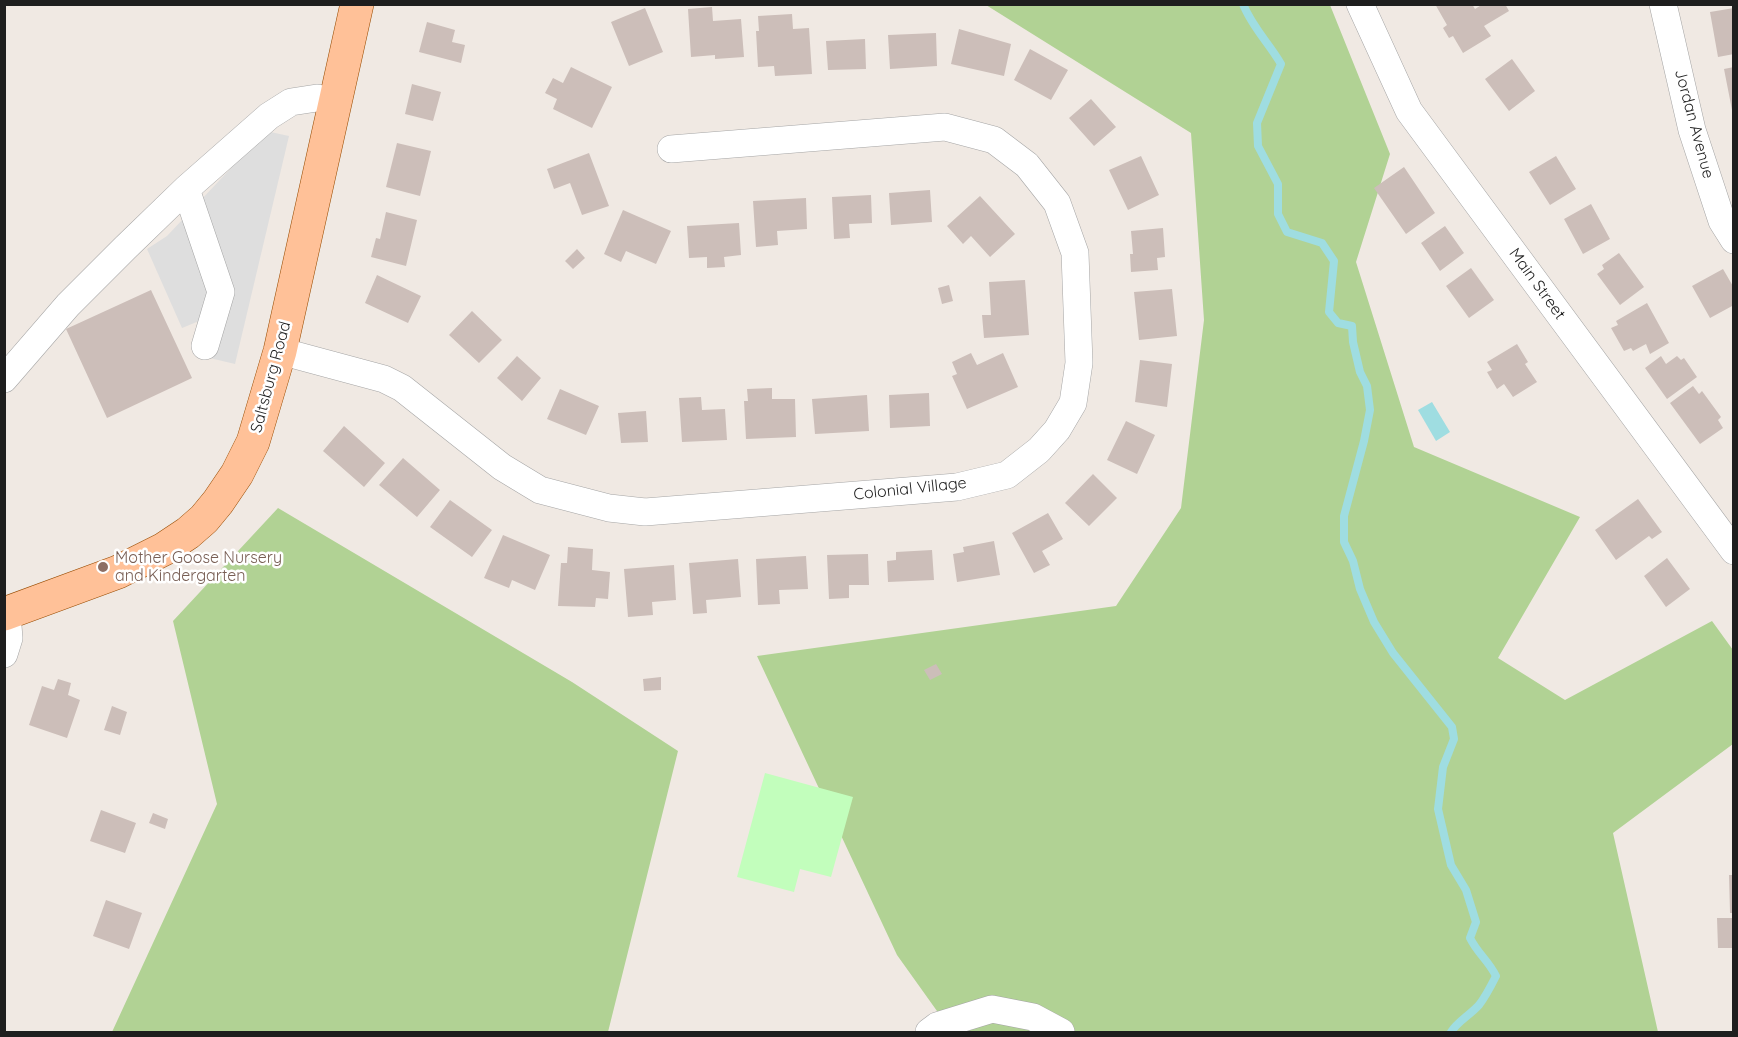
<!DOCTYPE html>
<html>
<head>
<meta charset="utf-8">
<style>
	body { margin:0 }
	#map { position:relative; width:1738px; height:1037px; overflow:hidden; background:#f0e9e3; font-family:Quicksand,sans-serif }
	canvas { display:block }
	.frame { position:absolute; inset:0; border:6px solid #1e1e1e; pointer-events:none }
</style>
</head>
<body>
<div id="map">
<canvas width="1738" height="1037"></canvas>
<div class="frame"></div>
</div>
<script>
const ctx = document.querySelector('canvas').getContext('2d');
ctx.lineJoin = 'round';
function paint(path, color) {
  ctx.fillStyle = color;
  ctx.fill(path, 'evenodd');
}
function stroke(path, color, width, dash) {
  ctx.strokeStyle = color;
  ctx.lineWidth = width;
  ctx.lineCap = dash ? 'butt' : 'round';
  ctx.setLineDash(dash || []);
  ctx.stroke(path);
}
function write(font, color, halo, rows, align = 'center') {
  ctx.font = font + ' Quicksand,sans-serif';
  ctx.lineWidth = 5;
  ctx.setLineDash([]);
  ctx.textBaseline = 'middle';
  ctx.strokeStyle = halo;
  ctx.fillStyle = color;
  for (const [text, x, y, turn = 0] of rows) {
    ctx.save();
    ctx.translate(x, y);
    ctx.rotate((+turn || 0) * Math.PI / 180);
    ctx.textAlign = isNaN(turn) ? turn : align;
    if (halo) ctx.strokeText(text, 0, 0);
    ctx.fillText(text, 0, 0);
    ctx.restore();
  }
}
paint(new Path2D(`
	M 986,5 L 1330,5 L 1390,154 L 1356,262 L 1414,447 L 1580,517 L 1498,658 L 1565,700 L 1712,621 L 1733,650 L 1733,744 L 1613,833 L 1658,1032 L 952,1032 L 897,955 L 757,656 L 1116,606 L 1181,508 L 1204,320 L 1191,133 Z
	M 278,508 L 572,682 L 678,751 L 608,1032 L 112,1032 L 217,804 L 173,621 Z`), '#b1d294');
paint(new Path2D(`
	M 765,773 L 853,797 L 831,877 L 800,869 L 794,892 L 737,877 Z`), '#c2febc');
paint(new Path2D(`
	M 266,131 L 289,136 L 235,364 L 193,354 L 199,321 L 182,328 L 147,249 L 167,236 Z`), '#dedede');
paint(new Path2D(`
	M 1432,402 L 1450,432 L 1436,441 L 1418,410 Z`), '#9fdde1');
stroke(new Path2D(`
	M 1243,4 C 1252,27 1269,43 1281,64 L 1257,123 L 1258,146 L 1278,184 L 1278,214 L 1287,232 L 1322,243 L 1334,261 L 1329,312 L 1338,323 L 1352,326 L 1353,342 L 1360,372 L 1367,386 L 1370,410 L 1364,441 L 1344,516 L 1344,542 L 1353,561 L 1360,589 L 1374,622 L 1393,653 L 1452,727 L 1454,739 L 1443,767 L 1438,809 L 1451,865 L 1466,890 L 1476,922 L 1470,938 C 1478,954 1488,960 1496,976 C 1491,986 1486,996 1479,1005 C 1470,1015 1457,1022 1451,1032`), '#9fdde1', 8);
paint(new Path2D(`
	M 1435,4 L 1472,4 L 1475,9 L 1483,4 L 1505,4 L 1509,11 L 1484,26 L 1491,36 L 1463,53 L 1453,36 L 1449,38 L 1443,28 L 1447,25 Z
	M 712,7 L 713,21 L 741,19 L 744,57 L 715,59 L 715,55 L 691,57 L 688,9 Z
	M 645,8 L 663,52 L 629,66 L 611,22 Z
	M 1734,8 L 1734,54 L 1718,57 L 1710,12 Z
	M 792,14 L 793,29 L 809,28 L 812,74 L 775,76 L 774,66 L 758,67 L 756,31 L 759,31 L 758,16 Z
	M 427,22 L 455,30 L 452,42 L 465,45 L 461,63 L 419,52 Z
	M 959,29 L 1011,44 L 1004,76 L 951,64 Z
	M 936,33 L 937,66 L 890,69 L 888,35 Z
	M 865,39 L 866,69 L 828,70 L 826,41 Z
	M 1030,49 L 1068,70 L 1051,100 L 1014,80 Z
	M 1512,59 L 1535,91 L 1509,111 L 1485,79 Z
	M 571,67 L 612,87 L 592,128 L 553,109 L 557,99 L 545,93 L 553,78 L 563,83 Z
	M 1734,67 L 1734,110 L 1732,110 L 1724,69 Z
	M 412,84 L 441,92 L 433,121 L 405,114 Z
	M 1091,99 L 1116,127 L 1094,146 L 1069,118 Z
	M 397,143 L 431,151 L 420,196 L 386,187 Z
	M 589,153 L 609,206 L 582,215 L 570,183 L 554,189 L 547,169 Z
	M 1141,156 L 1159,195 L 1128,210 L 1109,170 Z
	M 1556,156 L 1576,189 L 1550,205 L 1529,172 Z
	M 1404,167 L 1435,213 L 1406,234 L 1374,188 Z
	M 930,190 L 932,222 L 891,225 L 889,193 Z
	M 871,195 L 872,223 L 849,224 L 850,238 L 834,239 L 832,197 Z
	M 980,196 L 1015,234 L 990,257 L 971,236 L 963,244 L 947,226 Z
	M 806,198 L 807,229 L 777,231 L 778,245 L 756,247 L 753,201 Z
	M 1591,204 L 1610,239 L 1583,254 L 1564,219 Z
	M 623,210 L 671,231 L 656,264 L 626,251 L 621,262 L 604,254 Z
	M 386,212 L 417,220 L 406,266 L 371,257 L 376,238 L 380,239 Z
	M 739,223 L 741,255 L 724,257 L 725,267 L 707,268 L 707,257 L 689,258 L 687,226 Z
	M 1445,226 L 1464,253 L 1440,271 L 1421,243 Z
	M 1163,228 L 1165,257 L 1157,258 L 1158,270 L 1131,272 L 1130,254 L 1133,254 L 1131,231 Z
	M 577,249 L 585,258 L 573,269 L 565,261 Z
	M 1619,253 L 1644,287 L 1620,305 L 1597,274 L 1604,269 L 1602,265 Z
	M 1471,268 L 1494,300 L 1469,318 L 1446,286 Z
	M 1723,269 L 1734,288 L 1734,305 L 1710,318 L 1692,286 Z
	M 377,275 L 421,296 L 408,323 L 365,303 Z
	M 1025,280 L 1029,335 L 984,338 L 982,315 L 991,315 L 989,282 Z
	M 949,285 L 953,301 L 942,304 L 938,288 Z
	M 1172,289 L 1177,336 L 1139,340 L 1134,292 Z
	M 151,290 L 192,378 L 107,418 L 66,329 Z
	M 1647,303 L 1669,343 L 1650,354 L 1646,344 L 1633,351 L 1631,348 L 1624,351 L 1611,328 L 1618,325 L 1616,321 Z
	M 472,311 L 502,340 L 479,363 L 449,335 Z
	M 1517,344 L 1528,362 L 1525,364 L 1537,382 L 1513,397 L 1504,384 L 1497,389 L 1487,372 L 1492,370 L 1487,362 Z
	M 971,353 L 977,365 L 1003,353 L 1018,387 L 967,409 L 952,376 L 957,374 L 952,362 Z
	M 517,356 L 541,378 L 522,401 L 497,378 Z
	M 1661,356 L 1666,364 L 1677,356 L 1681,360 L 1684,358 L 1697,377 L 1667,399 L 1645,368 Z
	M 1140,360 L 1172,364 L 1167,407 L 1135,402 Z
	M 1693,386 L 1699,394 L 1702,391 L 1721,417 L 1718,420 L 1723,428 L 1700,444 L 1670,403 Z
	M 772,388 L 772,399 L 795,399 L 796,437 L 746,439 L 744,401 L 748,401 L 747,389 Z
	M 560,389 L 599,406 L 586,435 L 547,419 Z
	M 929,393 L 930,426 L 890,428 L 889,395 Z
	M 867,395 L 869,431 L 815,434 L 812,399 Z
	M 701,397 L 702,410 L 725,409 L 727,440 L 682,442 L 679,398 Z
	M 646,411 L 648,442 L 621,443 L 618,413 Z
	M 1126,421 L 1155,435 L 1137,474 L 1107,460 Z
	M 344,426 L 385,463 L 364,487 L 323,451 Z
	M 403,458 L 440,490 L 417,517 L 379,485 Z
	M 1093,474 L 1117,498 L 1089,526 L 1065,503 Z
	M 1638,499 L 1662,532 L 1652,539 L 1649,536 L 1616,560 L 1595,530 Z
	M 450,500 L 492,530 L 472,557 L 430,527 Z
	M 1048,513 L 1063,539 L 1042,551 L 1050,565 L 1034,573 L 1012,533 Z
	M 503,535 L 550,555 L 535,590 L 512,580 L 509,588 L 484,578 Z
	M 994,541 L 1000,575 L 957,582 L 953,554 L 964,552 L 963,547 Z
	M 568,547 L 593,549 L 592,570 L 610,572 L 608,599 L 596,598 L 595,607 L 558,606 L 561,563 L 567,563 Z
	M 932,550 L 934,580 L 888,582 L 887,561 L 896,560 L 896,552 Z
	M 868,554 L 869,585 L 849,585 L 849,598 L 829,599 L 827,555 Z
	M 806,556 L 808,589 L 779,590 L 780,604 L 758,605 L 756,559 Z
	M 1667,558 L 1690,589 L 1666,607 L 1644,576 Z
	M 738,559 L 741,597 L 706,600 L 707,613 L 693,614 L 689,563 Z
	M 674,565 L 676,600 L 652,602 L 653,615 L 628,617 L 624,569 Z
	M 936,664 L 942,674 L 930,680 L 924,670 Z
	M 661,677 L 661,690 L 644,691 L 643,679 Z
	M 58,679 L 71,683 L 68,695 L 80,700 L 67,738 L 29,725 L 42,686 L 54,690 Z
	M 112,706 L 127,712 L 120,735 L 104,730 Z
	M 101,810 L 136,823 L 125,853 L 90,841 Z
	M 153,813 L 168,819 L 165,829 L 149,823 Z
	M 1729,875 L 1734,875 L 1734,913 L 1730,913 Z
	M 106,900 L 142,913 L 129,949 L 93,936 Z
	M 1717,918 L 1734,918 L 1734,948 L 1718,948 Z`), '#ccbeb9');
const minor = new Path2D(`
	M 1360,4 L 1409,111 L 1734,551
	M 1663,4 L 1692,130 L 1722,221 L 1734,240
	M 186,189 L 221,292 L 205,346
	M 280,351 L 384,379 L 402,388 L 502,467 L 540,490 L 609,508 L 645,512 L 957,487 L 1007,475 L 1039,450 L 1057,430 L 1073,403 L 1079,363 L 1075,253 L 1057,203 L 1027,165 L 994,140 L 945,127 L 671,149
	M 4,379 L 68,305 L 125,248 L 186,189 L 269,116 L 291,102 L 317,98 L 336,101
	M 4,654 L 9,638 L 7,614
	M 929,1032 L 937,1026 L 992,1009 L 1033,1017 L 1061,1032`);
const major = new Path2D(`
	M 4,614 L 118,572 L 164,549 L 188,533 L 204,519 L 218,502 L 237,474 L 253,442 L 280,351 L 357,4`);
stroke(minor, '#a5a5a5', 28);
stroke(major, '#974b00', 34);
stroke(minor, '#fff', 27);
stroke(major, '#ffc198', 33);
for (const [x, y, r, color] of [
	[103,567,6,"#8d6e63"]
]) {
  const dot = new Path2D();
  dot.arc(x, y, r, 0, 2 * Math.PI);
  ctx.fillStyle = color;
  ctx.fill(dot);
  stroke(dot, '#fff', 2);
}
write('16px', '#1e1e1e', '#fff', [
	["Jordan Avenue",1694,124,75],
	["Main Street",1537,284,54],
	["Saltsburg Road",271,377,-75],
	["Colonial Village",910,489,-6]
]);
write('16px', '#785e54', '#fff', [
	["Mother Goose Nursery",115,558],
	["and Kindergarten",115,576]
], 'left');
</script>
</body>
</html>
